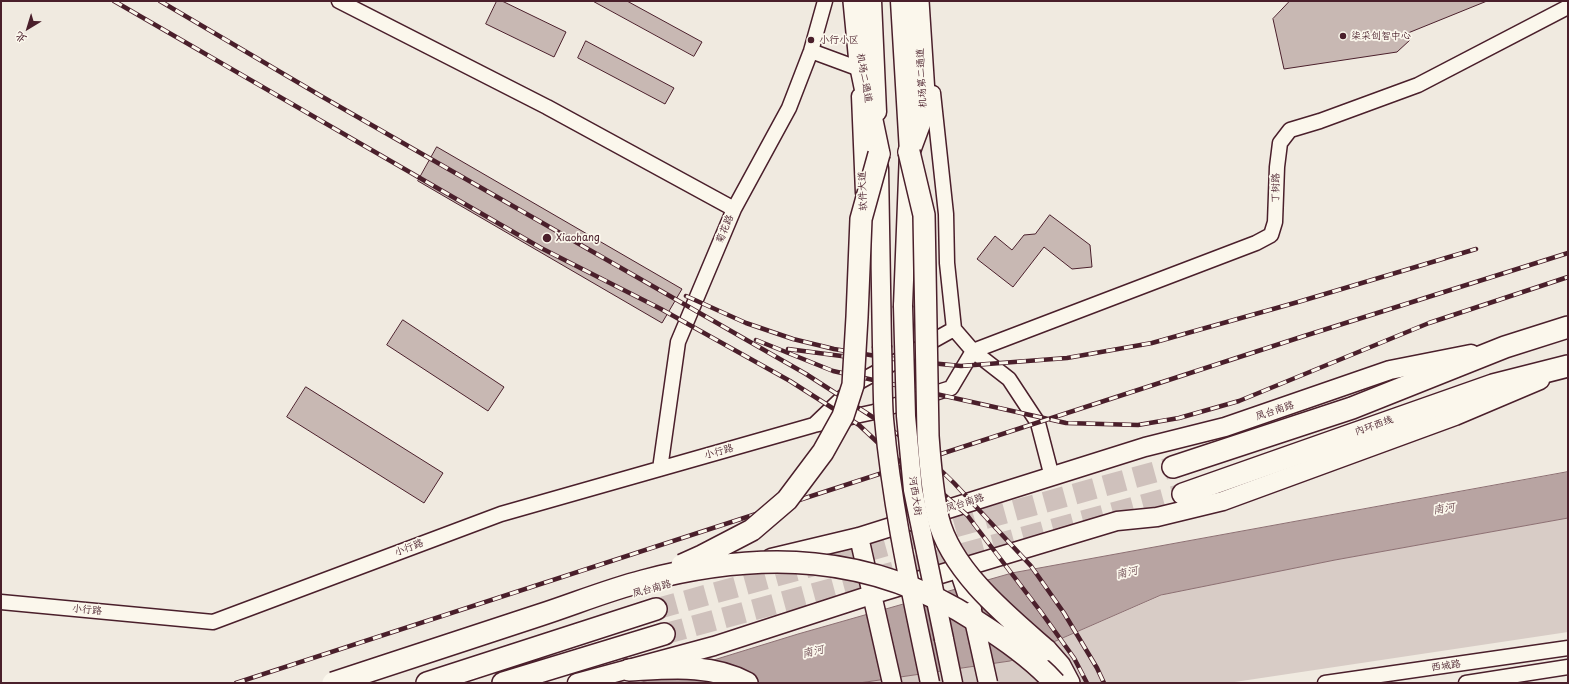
<!DOCTYPE html>
<html>
<head>
<meta charset="utf-8">
<style>
	body { margin:0 }
	#map { position:relative; width:1569px; height:684px; overflow:hidden; background:#f0eae0; font-family:"Playpen Sans","LXGW WenKai TC",sans-serif }
	canvas { display:block }
	.frame { position:absolute; inset:0; border:2px solid #4a1f2b; pointer-events:none }
	.north { position:absolute; left:8px; top:8px; width:40px; height:40px; -webkit-text-stroke:3px #fbf7ec; paint-order:stroke; rotate:218deg; font-size:11px; font-weight:700; line-height:16px; text-align:center; color:#4a1f2b }
	.north::after { content:''; display:block; margin:auto; width:14px; height:18px; background:#4a1f2b; clip-path:polygon(50% 0,100% 100%,50% 72%,0 100%) }
</style>
</head>
<body>
<div id="map">
<canvas width="1569" height="684"></canvas>
<div class="frame"></div>
<div class="north">北</div>
</div>
<script>
const ctx = document.querySelector('canvas').getContext('2d');
ctx.lineJoin = 'round';
function paint(path, color) {
  ctx.fillStyle = color;
  ctx.fill(path, 'evenodd');
}
function stroke(path, color, width, dash) {
  ctx.strokeStyle = color;
  ctx.lineWidth = width;
  ctx.lineCap = dash ? 'butt' : 'round';
  ctx.setLineDash(dash || []);
  ctx.stroke(path);
}
function write(font, color, halo, rows, align = 'center') {
  ctx.font = font + ' "Playpen Sans","LXGW WenKai TC",sans-serif';
  ctx.lineWidth = 3.5;
  ctx.setLineDash([]);
  ctx.textBaseline = 'middle';
  ctx.strokeStyle = halo;
  ctx.fillStyle = color;
  for (const [text, x, y, turn = 0] of rows) {
    ctx.save();
    ctx.translate(x, y);
    ctx.rotate((+turn || 0) * Math.PI / 180);
    ctx.textAlign = isNaN(turn) ? turn : align;
    if (halo) ctx.strokeText(text, 0, 0);
    ctx.fillText(text, 0, 0);
    ctx.restore();
  }
}
paint(new Path2D(`
	M 1568,518 L 1568,632 L 1228,683 L 859,683 L 1010,661 L 1165,594 L 1335,560 Z`), '#d8ccc6');
const water = new Path2D(`
	M 1568,472 L 1568,518 L 1335,560 L 1161,595 L 1010,661 L 859,683 L 639,683 L 798,634 L 1012,573 Z`);
paint(water, '#b8a4a2');
stroke(water, '#8c6f72', 1);
const building = new Path2D(`
	M 497,1 L 502,1 L 566,32 L 554,57 L 486,24 Z
	M 593,1 L 627,1 L 702,42 L 694,56 Z
	M 1290,1 L 1487,1 L 1408,33 L 1410,40 L 1397,52 L 1284,69 L 1273,19 Z
	M 586,41 L 674,88 L 665,104 L 578,58 Z
	M 437,147 L 682,289 L 662,323 L 418,181 Z
	M 1050,215 L 1090,245 L 1092,267 L 1072,269 L 1044,247 L 1013,287 L 977,259 L 995,236 L 1012,250 L 1024,235 L 1035,234 Z
	M 403,320 L 504,387 L 488,411 L 387,345 Z
	M 306,387 L 443,473 L 424,503 L 287,417 Z`);
paint(building, '#c8b8b3');
stroke(building, '#4a1f2b', 1);
stroke(new Path2D(`
	M 656,609 L 1173,467
	M 664,634 L 1183,494`), '#cfc1bc', 21, [21, 10]);
const minor = new Path2D(`
	M 339,1 L 547,107 L 734,209
	M 811,51 L 857,68
	M 933,93 L 946,214 L 947,263 L 954,329 L 973,351 L 1009,379 L 1038,423 L 1052,477
	M 859,96 L 863,193
	M 973,351 L 1256,243 L 1271,235 L 1275,222 L 1277,167 L 1280,143 L 1290,130 L 1320,121 L 1418,85 L 1568,7
	M 814,425 L 859,382 L 954,329
	M 660,469 L 678,342 L 734,209 L 789,108 L 811,51 L 825,1
	M 1,602 L 213,622 L 501,514 L 814,425 L 874,412 L 951,388 L 973,351
	M 1325,683 L 1568,648
	M 1466,683 L 1568,667`);
const major = new Path2D(`
	M 872,1 L 877,112
	M 900,1 L 909,152 L 903,306
	M 879,168 L 882,346
	M 859,537 L 892,683
	M 771,558 L 859,537 L 1145,447 L 1225,427 L 1390,370 L 1471,354
	M 957,564 L 972,609
	M 944,639 L 953,683
	M 577,683 L 714,646 L 871,595 L 1117,521 L 1157,517 L 1223,501 L 1455,416 L 1540,380`);
const highway = new Path2D(`
	M 854,1 L 860,63 L 879,154
	M 909,152 L 925,109 L 918,1
	M 1173,467 L 1352,408 L 1505,347 L 1568,327
	M 1183,494 L 1493,385 L 1568,366
	M 1046,650 L 1060,666 L 1069,683
	M 629,670 C 669,668 710,663 747,683
	M 427,683 L 656,609
	M 503,683 L 664,634`);
stroke(minor, '#4a1f2b', 17);
stroke(major, '#4a1f2b', 21);
stroke(highway, '#4a1f2b', 24);
stroke(minor, '#fbf7ec', 14);
stroke(major, '#fbf7ec', 18);
stroke(highway, '#fbf7ec', 21);
const rail = new Path2D(`
	M 114,1 L 541,248 L 661,309 L 790,381 L 859,425 L 891,455 L 932,484 L 967,515 L 1041,612 L 1074,658 L 1087,683
	M 160,1 L 321,96 L 806,374 L 885,425 L 922,452 L 954,483 L 1031,566 L 1064,613 L 1097,668 L 1104,683
	M 686,296 L 746,323 L 793,339 L 834,349 L 900,360 L 961,366 L 1067,358 L 1152,343 L 1298,302 L 1476,249
	M 756,340 L 833,371 L 1066,423 L 1138,425 L 1179,418 L 1239,401 L 1429,323 L 1568,277
	M 788,349 L 849,357
	M 236,683 L 1301,337 L 1568,253`);
stroke(rail, '#4a1f2b', 4.5);
stroke(rail, '#fbf7ec', 3, [9]);
const majorBridge = new Path2D(`
	M 903,306 L 906,416 L 913,490 L 944,639
	M 882,346 C 883,371 882,395 884,419 C 892,509 912,596 930,683
	M 972,611 L 988,683`);
const highwayBridge = new Path2D(`
	M 909,152 L 924,215 L 928,436 C 930,463 932,491 938,518 C 951,571 1007,616 1046,650
	M 682,565 L 702,556 L 752,530 L 787,500 L 823,452 L 843,416 L 853,385 L 857,317 L 861,219 L 879,154
	M 333,683 C 402,660 471,638 540,615 C 574,604 608,590 643,581 C 761,550 871,553 976,621 C 1004,639 1032,658 1055,683`);
stroke(majorBridge, '#4a1f2b', 21, []);
stroke(highwayBridge, '#4a1f2b', 24, []);
stroke(majorBridge, '#fbf7ec', 18);
stroke(highwayBridge, '#fbf7ec', 21);
for (const [x, y, r, color] of [
	[1343,36,4,"#4a1f2b"],
	[811,40,4,"#4a1f2b"],
	[547,238,5,"#4a1f2b"]
]) {
  const dot = new Path2D();
  dot.arc(x, y, r, 0, 2 * Math.PI);
  ctx.fillStyle = color;
  ctx.fill(dot);
  stroke(dot, '#fbf7ec', 1.5);
}
write('10px', '#4a1f2b', '#fbf7ec', [
	["柒采创智中心",1351,36],
	["小行小区",819,40],
	["Xiaohang",556,238]
], 'left');
write('10px', '#4a1f2b', '#fbf7ec', [
	["机场二通道",864,78,80],
	["机场第二通道",922,78,-93],
	["丁树路",1276,188,-89],
	["软件大道",863,191,-92],
	["菊花路",725,229,-67],
	["凤台南路",1275,411,-18],
	["内环西线",1374,426,-19],
	["小行路",719,452,-16],
	["河西大街",915,496,81],
	["凤台南路",965,503,-17],
	["小行路",409,548,-21],
	["凤台南路",652,589,-15],
	["小行路",87,610,5],
	["西城路",1446,666,-8]
]);
write('italic 11px', '#704e55', '#fbf7ec', [
	["南河",1444,509,-9],
	["南河",1127,573,-14],
	["南河",813,652,-14]
]);
</script>
</body>
</html>
